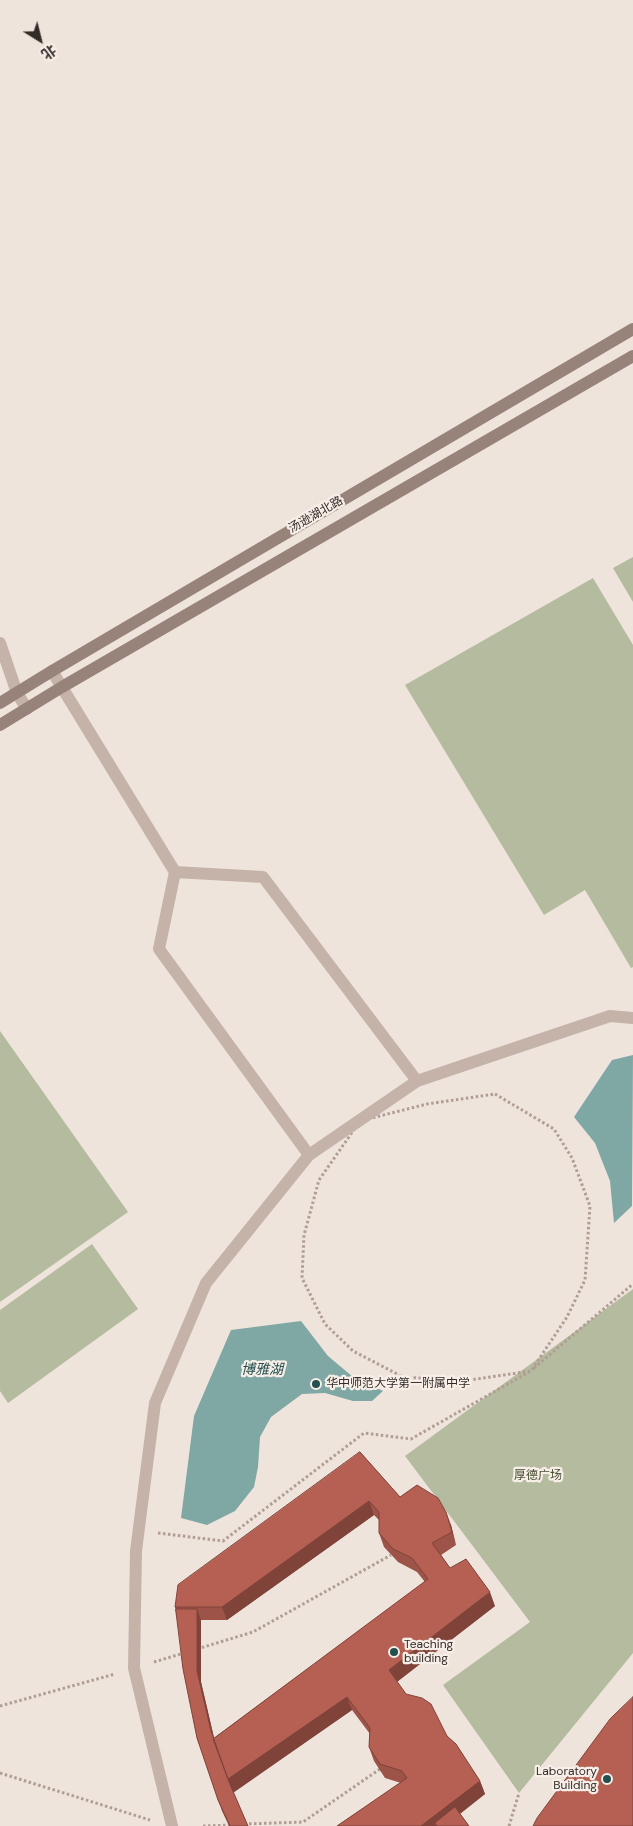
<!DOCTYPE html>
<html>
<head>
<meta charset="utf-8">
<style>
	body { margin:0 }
	#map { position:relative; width:633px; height:1826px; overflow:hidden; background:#eee4dc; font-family:"DM Sans","Noto Sans SC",sans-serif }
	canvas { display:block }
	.north { position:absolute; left:15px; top:15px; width:50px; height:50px; -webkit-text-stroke:4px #f7eee8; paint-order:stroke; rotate:144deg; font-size:14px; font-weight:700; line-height:20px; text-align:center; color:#332b28 }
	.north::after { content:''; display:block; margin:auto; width:18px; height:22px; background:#332b28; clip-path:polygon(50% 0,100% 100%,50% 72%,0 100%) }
</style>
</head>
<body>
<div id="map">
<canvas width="633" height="1826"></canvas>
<div class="north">北</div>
</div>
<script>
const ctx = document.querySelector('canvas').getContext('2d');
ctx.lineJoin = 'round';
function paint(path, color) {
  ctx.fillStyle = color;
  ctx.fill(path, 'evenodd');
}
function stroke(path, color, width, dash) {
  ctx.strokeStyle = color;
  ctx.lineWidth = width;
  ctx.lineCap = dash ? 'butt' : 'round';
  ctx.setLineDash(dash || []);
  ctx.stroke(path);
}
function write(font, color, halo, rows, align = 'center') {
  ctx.font = font + ' "DM Sans","Noto Sans SC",sans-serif';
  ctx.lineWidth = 4.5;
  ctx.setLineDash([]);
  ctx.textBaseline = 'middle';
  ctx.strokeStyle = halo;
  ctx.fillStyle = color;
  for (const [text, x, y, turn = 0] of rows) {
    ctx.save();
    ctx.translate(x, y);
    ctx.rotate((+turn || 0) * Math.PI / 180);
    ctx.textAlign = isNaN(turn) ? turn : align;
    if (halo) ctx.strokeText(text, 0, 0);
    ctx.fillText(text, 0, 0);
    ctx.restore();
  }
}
paint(new Path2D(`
	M 633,557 L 633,602 L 613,568 Z
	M 593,578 L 633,645 L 633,967 L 631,968 L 585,890 L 544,915 L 405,685 Z
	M 0,1031 L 128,1212 L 0,1302 Z
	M 92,1244 L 138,1309 L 8,1403 L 0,1391 L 0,1310 Z
	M 633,1289 L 633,1653 L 519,1793 L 443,1685 L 530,1622 L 405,1456 Z`), '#b5bb9e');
paint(new Path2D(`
	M 633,1055 L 632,1206 L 614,1223 L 610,1181 L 595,1143 L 574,1117 L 612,1060 Z
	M 301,1321 L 328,1356 L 353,1377 L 383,1391 L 372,1401 L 353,1401 L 325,1393 L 302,1394 L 271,1417 L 260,1437 L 258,1467 L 254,1487 L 235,1511 L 207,1525 L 181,1518 L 194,1416 L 231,1330 Z`), '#7fa8a5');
stroke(new Path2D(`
	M 495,1094 L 554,1129 L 572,1158 L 590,1206 L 585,1280 L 567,1317 L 531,1371 L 463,1381 L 403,1377 L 353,1351 L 325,1324 L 302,1278 L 304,1235 L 319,1180 L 360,1121 L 427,1104 Z
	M 534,1368 L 633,1284
	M 158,1533 L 223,1541 L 364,1433 L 411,1439 L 529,1372
	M 197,1649 L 253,1632 L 391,1555
	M 154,1662 L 184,1653
	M 0,1706 L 115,1674
	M 0,1773 L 150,1820
	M 244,1824 L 303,1822 L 380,1769
	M 203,1826 L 232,1825
	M 509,1826 L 519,1793`), '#b09d94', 3, [2.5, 2.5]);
stroke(new Path2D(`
	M 0,643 L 17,693 L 27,709
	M 52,671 L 175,872
	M 309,1155 L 159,949 L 175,872 L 263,877 L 417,1081
	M 172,1826 L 134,1668 L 136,1551 L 155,1403 L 206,1283 L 309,1155 L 417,1081 L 610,1016 L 633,1018`), '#c5b3aa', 12);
stroke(new Path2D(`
	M 0,703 L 52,671 L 633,329
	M 0,725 L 62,687 L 633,356`), '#98837b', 12);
paint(new Path2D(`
	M 360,1452 L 400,1497 L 451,1525 L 456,1545 L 441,1555 L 450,1568 L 495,1606 L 397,1682 L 406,1694 L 447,1736 L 480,1781 L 485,1794 L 460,1814 L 469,1826 L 337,1826 L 401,1783 L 385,1778 L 374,1761 L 369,1747 L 370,1734 L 352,1710 L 233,1792 L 248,1826 L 229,1826 L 222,1811 L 197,1738 L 175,1607 ZM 374,1515 L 379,1520 L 379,1533 L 384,1547 L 398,1562 L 417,1572 L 425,1582 L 214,1738 L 201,1682 L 201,1620 L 227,1620 Z`), '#9d5347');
paint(new Path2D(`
	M 369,1501 L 374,1515 L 227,1620 L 222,1607 Z
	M 446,1512 L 451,1525 L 456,1545 L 452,1532 Z
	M 490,1592 L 495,1606 L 394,1684 L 389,1670 Z
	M 197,1609 L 201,1620 L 201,1682 L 215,1742 L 347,1697 L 352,1710 L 233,1793 L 211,1731 L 197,1671 Z
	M 480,1781 L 485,1794 L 444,1826 L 435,1823 L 436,1826 L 421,1826 Z`), '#7f433a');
const building = new Path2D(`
	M 360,1452 L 400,1497 L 417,1485 L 438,1498 L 446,1512 L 452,1532 L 432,1543 L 450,1568 L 466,1559 L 490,1592 L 389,1670 L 406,1694 L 422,1698 L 431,1704 L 447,1736 L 456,1744 L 480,1781 L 421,1826 L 337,1826 L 407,1778 L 402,1771 L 380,1764 L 369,1747 L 370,1728 L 347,1697 L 228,1779 L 213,1739 L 428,1579 L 412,1558 L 393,1549 L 379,1533 L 379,1512 L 369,1501 L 222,1607 L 175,1607 L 178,1585 Z
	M 176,1609 L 197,1609 L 197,1671 L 211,1731 L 229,1782 L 248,1826 L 230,1826 L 218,1800 L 197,1738 L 183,1669 Z
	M 633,1697 L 633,1826 L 533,1826 L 537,1818 L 610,1719 Z
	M 455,1807 L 469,1826 L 437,1826 L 435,1823 Z`);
paint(building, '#b66053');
stroke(building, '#7f433a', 1);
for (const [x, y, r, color] of [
	[316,1384,5,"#234f4e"],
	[394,1652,5,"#234f4e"],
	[607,1779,5,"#234f4e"]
]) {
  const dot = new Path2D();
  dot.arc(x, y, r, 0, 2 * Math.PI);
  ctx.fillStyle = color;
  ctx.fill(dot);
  stroke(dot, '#f7eee8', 2);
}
write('12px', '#332b28', '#f7eee8', [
	["汤逊湖北路",316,515,-30]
]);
write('12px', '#332b28', '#f7eee8', [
	["华中师范大学第一附属中学",326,1384],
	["Teaching",404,1645],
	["building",404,1659],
	["Laboratory",597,1772,"right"],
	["Building",597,1786,"right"]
], 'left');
write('12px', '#464e2f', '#f7eee8', [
	["厚德广场",538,1476]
]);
write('italic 14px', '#234f4e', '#f7eee8', [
	["博雅湖",262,1370]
]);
</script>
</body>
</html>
